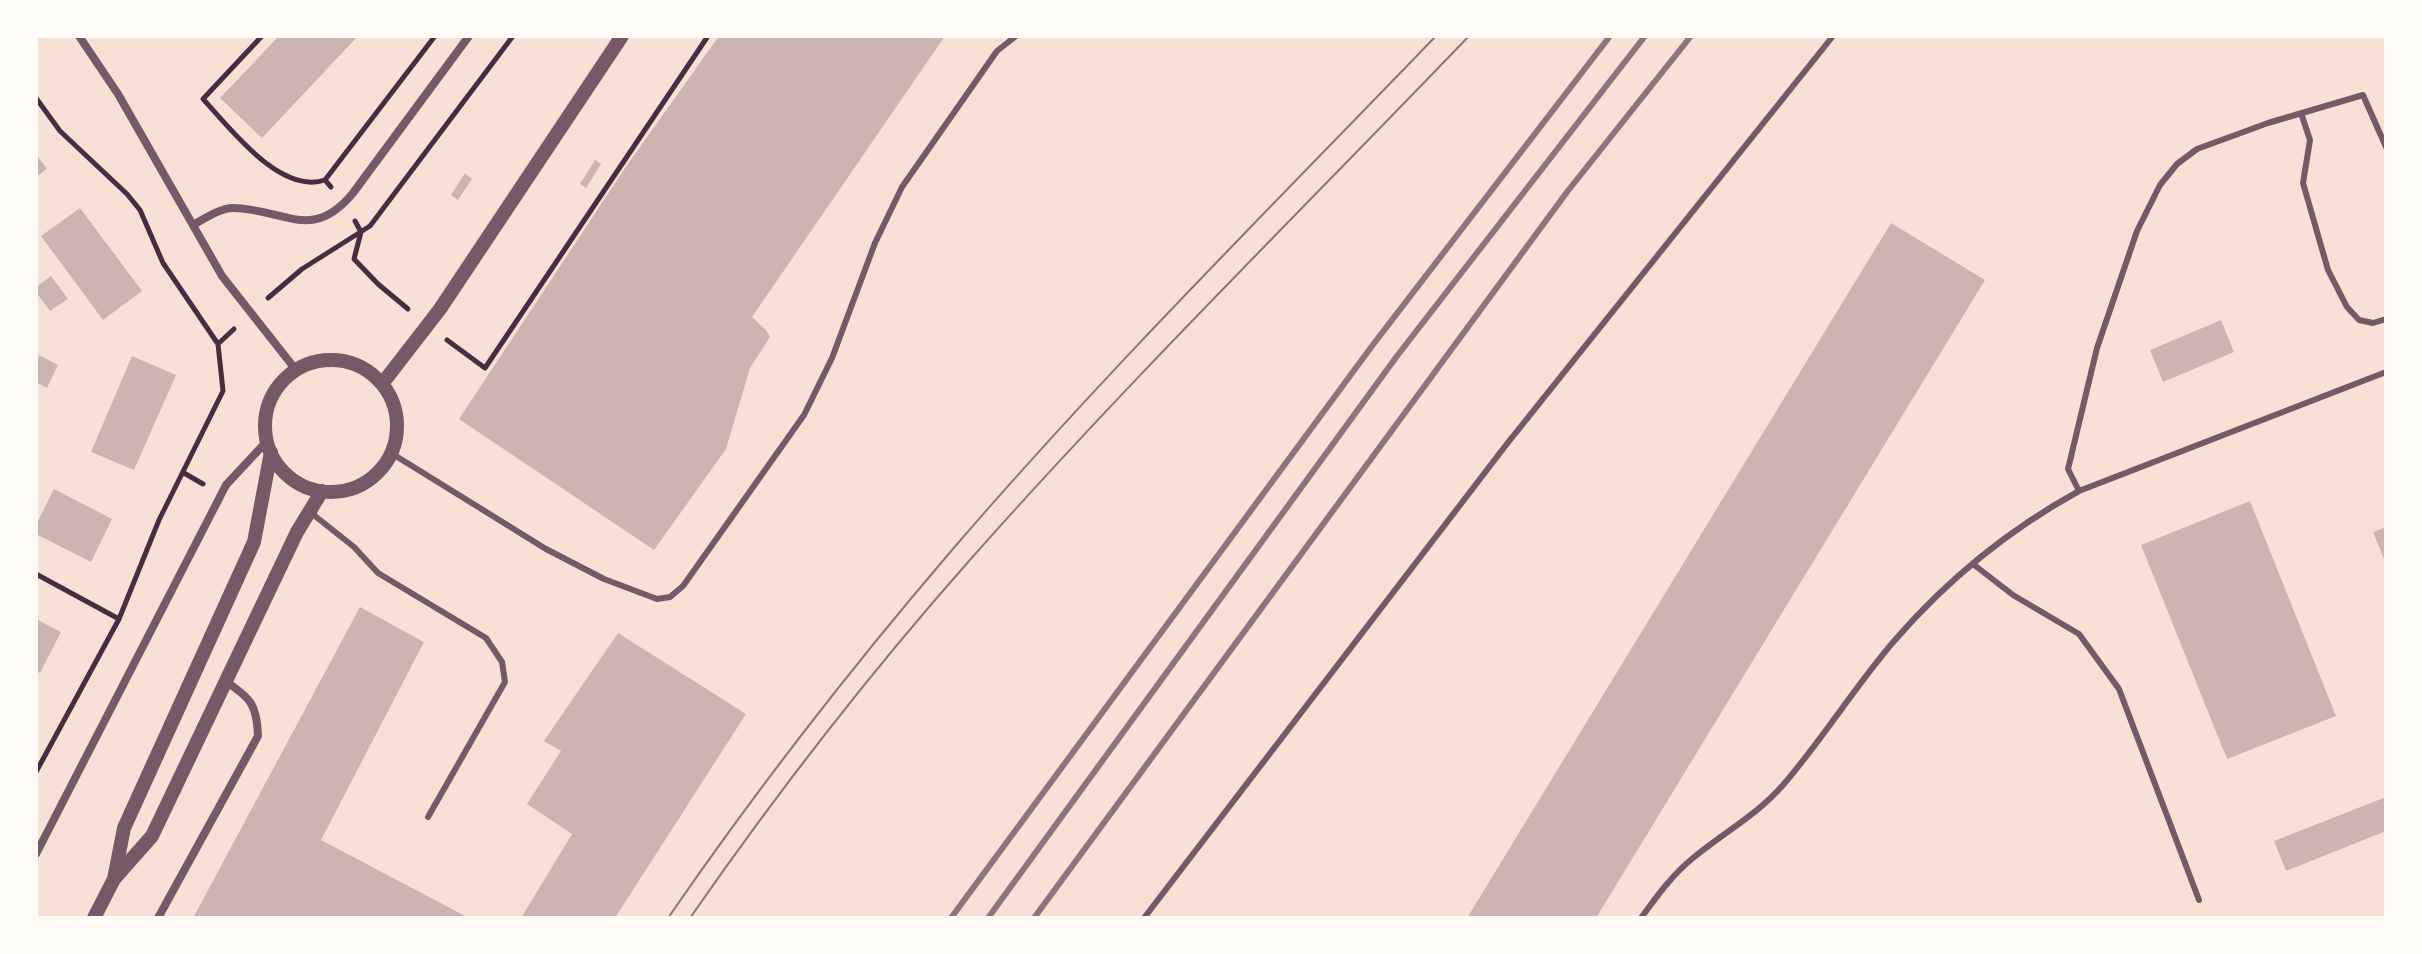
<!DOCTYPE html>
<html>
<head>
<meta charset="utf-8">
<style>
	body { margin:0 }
	#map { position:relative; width:2422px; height:954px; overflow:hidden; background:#f7e1d7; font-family:Signika,sans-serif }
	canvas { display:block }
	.frame { position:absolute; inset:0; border:38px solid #fffaf5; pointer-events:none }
</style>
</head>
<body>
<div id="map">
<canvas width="2422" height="954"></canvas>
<div class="frame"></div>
</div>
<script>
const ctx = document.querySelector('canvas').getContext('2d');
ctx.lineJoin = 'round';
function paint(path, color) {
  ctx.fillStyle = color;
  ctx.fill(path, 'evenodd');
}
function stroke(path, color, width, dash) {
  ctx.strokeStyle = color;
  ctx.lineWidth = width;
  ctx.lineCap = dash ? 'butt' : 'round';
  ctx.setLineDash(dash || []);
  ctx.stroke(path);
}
paint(new Path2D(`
	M 279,36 L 358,36 L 262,138 L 220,98 Z
	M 719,36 L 945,36 L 752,317 L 766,330 L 770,337 L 750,368 L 726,449 L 654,550 L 459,419 L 625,168 Z
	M 36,154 L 47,169 L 36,177 Z
	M 595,160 L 601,164 L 586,188 L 580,184 Z
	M 465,173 L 472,179 L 458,200 L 451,195 Z
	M 80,208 L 142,291 L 103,320 L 41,236 Z
	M 1891,223 L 1985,280 L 1596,918 L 1467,918 Z
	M 51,276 L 68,299 L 50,311 L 36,292 L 36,287 Z
	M 2221,320 L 2234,352 L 2163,382 L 2150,350 Z
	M 39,355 L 58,365 L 47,388 L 36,382 L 36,362 Z
	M 132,356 L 176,375 L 134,470 L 91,452 Z
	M 54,489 L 112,519 L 91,562 L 36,534 L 36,525 Z
	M 2250,501 L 2336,716 L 2227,759 L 2141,545 Z
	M 2386,527 L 2386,564 L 2373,532 Z
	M 360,607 L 424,642 L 321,840 L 469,918 L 193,918 Z
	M 36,619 L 61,632 L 40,673 L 36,671 Z
	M 618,633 L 746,714 L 615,918 L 521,918 L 572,834 L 527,804 L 561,751 L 544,741 Z
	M 2386,797 L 2386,831 L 2286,871 L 2274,841 Z`), '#ccb4b1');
stroke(new Path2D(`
	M 262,36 L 203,99 C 231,129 280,195 325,180 L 331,187
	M 36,98 L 60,131 L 127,194 L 140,210 L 163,263 L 218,344 L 223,391 L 159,520 L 119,619 L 36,772
	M 325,180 L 435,36
	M 355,221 L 361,232 L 354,259 L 378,284 L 408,309
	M 268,298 L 302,269 L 370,226 L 513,36
	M 447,340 L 485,368 L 708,36
	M 218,344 L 234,329
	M 184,473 L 203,484
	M 36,574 L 119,619`), '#4a2c40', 5);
stroke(new Path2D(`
	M 2301,113 L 2310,140 L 2303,183 L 2328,270 L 2347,307 L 2359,320 L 2373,323 L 2386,319
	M 391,453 L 546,549 L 604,579 L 657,599 L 670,597 L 683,586 L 804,415 L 832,358 L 875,243 L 902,187 L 997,51 L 1016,36
	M 2079,491 L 2068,469 L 2097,348 L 2137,231 L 2160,185 L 2177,164 L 2197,149 L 2268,123 L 2363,95 L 2386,147
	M 310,512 L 354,547 L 378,573 L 486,638 L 502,662 L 505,682 L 428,817
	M 1973,564 L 2013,595 L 2079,634 L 2119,689 L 2199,900
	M 1144,918 L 1506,445 L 1833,36
	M 1641,918 C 1657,896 1672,875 1693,858 C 1723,833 1757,815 1783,785 C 1823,739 1855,686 1895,640 C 1947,580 2010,529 2079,491 L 2386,372`), '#755966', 6);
stroke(new Path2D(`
	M 79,36 L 118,94 L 222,276 L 296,370
	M 193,225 C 204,219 220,208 233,208 C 285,209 312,243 353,193 L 469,36
	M 36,854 L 226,485 L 267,441
	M 158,918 L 258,736 C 257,705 251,698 225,681`), '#755966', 8);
stroke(new Path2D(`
	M265 426a66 66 0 1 1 132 0a66 66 0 1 1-132 0Z
	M 382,384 L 440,309 L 622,36
	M 114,879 L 124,828 L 254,542 L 271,452
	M 94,918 L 114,879 L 152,836 L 297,532 L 322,491`), '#755966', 14);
stroke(new Path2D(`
	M 668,918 C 756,790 851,668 952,550 C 1105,372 1273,205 1436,36
	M 690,918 C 776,794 869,674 969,561 C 1129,380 1302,210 1469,36`), '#8f747c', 2);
stroke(new Path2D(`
	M 951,918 L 1372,346 L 1610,36
	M 988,918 L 1397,356 L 1645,36
	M 1034,918 L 1567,192 L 1691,36`), '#8f747c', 6);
</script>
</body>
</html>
